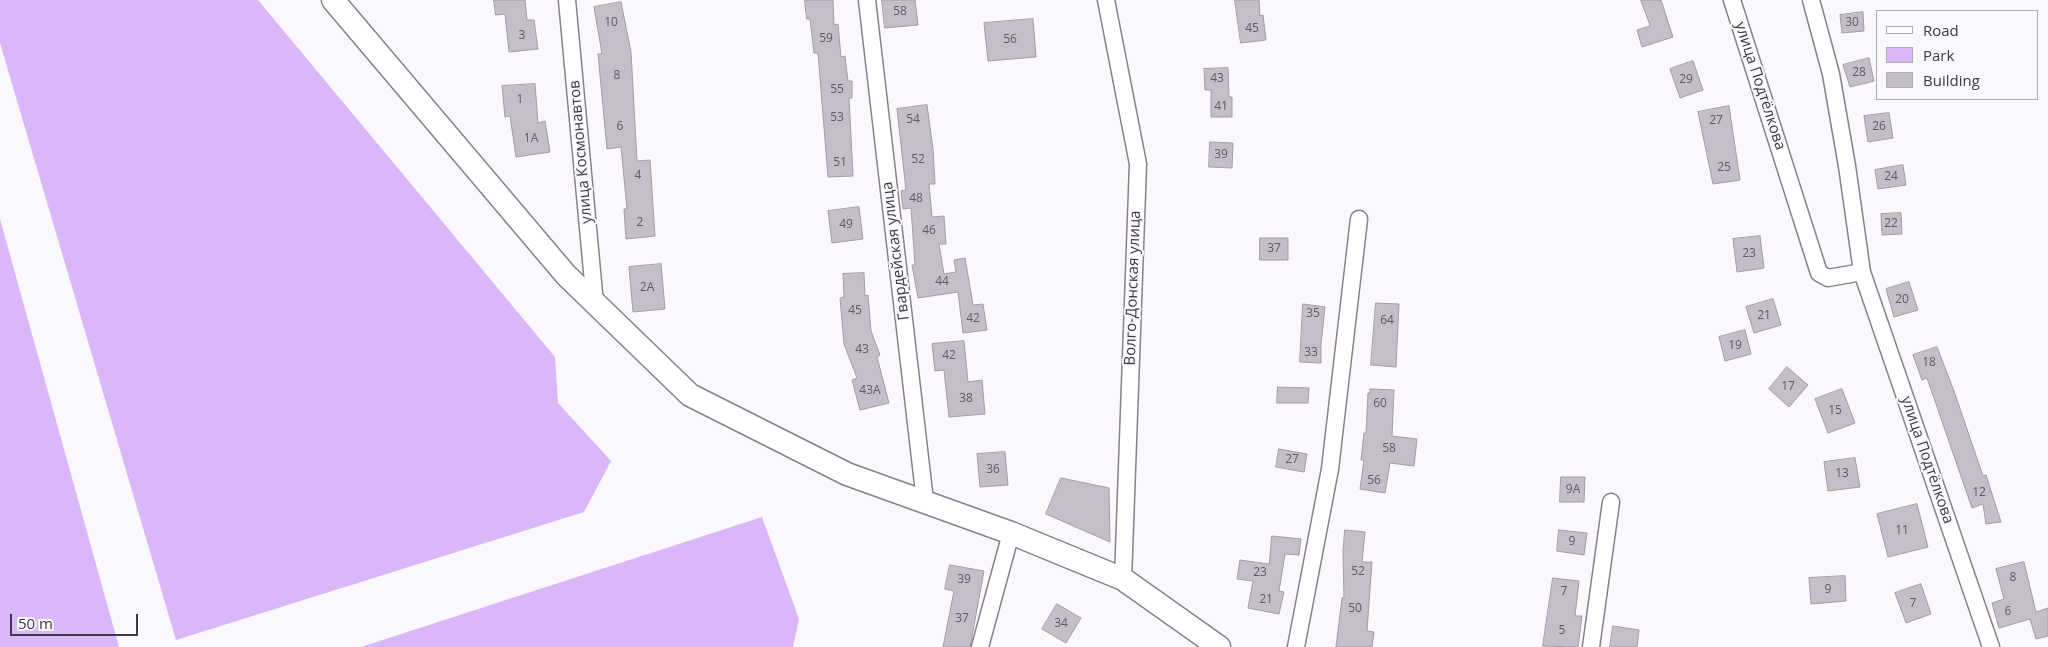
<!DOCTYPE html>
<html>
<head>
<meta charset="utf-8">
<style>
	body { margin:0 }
	#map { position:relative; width:2048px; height:647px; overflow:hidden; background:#faf7fd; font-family:"Open Sans",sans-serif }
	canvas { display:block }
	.legend { position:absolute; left:1876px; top:10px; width:162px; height:90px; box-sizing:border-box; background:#faf7fd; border:1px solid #aeacb1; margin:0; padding:6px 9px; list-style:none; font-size:15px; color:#3d3b3f }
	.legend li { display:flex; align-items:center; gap:10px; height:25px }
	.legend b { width:25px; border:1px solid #aeacb1 }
	.scale { position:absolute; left:10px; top:614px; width:128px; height:22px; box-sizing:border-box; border:2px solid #3d3b3f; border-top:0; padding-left:6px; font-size:15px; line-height:18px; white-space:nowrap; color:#3d3b3f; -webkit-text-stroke:4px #faf7fd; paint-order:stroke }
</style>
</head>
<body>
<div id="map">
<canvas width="2048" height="647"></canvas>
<ul class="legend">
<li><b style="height:6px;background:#fff"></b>Road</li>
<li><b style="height:14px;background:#d9b7f9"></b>Park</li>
<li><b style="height:14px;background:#c3bec8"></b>Building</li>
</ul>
<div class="scale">50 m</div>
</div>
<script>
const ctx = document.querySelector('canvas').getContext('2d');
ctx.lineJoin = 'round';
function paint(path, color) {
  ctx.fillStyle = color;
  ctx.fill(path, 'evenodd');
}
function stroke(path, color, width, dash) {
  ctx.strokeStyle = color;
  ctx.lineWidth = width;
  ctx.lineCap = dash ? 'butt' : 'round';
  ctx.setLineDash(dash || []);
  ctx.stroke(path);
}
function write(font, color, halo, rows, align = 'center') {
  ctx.font = font + ' "Open Sans",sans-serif';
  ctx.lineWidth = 4;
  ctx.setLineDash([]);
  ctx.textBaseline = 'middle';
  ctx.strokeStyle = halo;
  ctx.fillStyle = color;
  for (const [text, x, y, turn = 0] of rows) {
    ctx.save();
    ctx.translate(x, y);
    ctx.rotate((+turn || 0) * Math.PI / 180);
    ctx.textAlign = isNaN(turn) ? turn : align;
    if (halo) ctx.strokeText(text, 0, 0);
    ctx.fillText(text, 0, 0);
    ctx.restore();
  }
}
paint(new Path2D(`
	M 0,0 L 258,0 L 555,357 L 558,403 L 611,461 L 584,512 L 176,640 L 0,43 Z
	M 0,219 L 119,647 L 0,647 Z
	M 762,517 L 799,619 L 793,647 L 361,647 Z`), '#d9b7f9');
const building = new Path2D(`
	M 494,0 L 525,0 L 527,20 L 534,20 L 538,49 L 509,52 L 505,14 L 496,15 Z
	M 805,0 L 833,0 L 834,25 L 838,24 L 841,57 L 845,56 L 848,81 L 852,81 L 852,98 L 849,98 L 853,176 L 828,177 L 818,53 L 814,53 L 810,19 L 807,19 Z
	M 882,0 L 915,0 L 918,25 L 885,28 Z
	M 1235,0 L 1259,0 L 1260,16 L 1263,15 L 1266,40 L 1241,43 Z
	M 1641,0 L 1661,0 L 1673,37 L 1642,47 L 1637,30 L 1650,26 Z
	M 621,2 L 631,52 L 637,161 L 650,160 L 655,236 L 626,239 L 624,209 L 627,209 L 621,147 L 607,149 L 598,54 L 602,54 L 594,7 Z
	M 1863,12 L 1864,31 L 1842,33 L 1840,15 Z
	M 1033,19 L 1036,57 L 988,61 L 984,23 Z
	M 1869,58 L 1874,81 L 1850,87 L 1843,65 Z
	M 1693,61 L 1703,90 L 1680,98 L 1670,69 Z
	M 1228,68 L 1229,97 L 1232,97 L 1232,117 L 1211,117 L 1211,90 L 1205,90 L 1204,69 Z
	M 535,84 L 538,123 L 545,121 L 550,152 L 516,157 L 510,116 L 505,117 L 502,86 Z
	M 927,105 L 933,149 L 935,184 L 929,184 L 932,217 L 944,216 L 946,244 L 939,244 L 944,274 L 956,272 L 954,260 L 965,258 L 973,305 L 983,304 L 987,330 L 963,333 L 958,292 L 918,298 L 912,265 L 915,265 L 911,208 L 903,209 L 901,191 L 906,190 L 897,109 Z
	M 1729,106 L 1740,180 L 1713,184 L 1698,112 Z
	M 1889,113 L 1893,138 L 1868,142 L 1864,116 Z
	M 1210,142 L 1233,143 L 1232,168 L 1209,167 Z
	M 1903,165 L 1906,185 L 1878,189 L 1875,170 Z
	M 859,207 L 863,239 L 832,243 L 828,211 Z
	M 1901,213 L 1902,234 L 1882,235 L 1881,214 Z
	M 1760,236 L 1764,268 L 1737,272 L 1733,239 Z
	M 1260,238 L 1288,238 L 1288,260 L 1260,260 Z
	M 661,264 L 665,309 L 633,312 L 629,267 Z
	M 864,273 L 865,296 L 868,295 L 871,331 L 880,355 L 877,357 L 889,403 L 860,410 L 852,380 L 857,378 L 844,344 L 840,298 L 844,297 L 843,274 Z
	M 1909,282 L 1918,310 L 1894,317 L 1886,289 Z
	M 1773,299 L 1781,325 L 1754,333 L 1746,307 Z
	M 1376,303 L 1399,304 L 1396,367 L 1371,365 Z
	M 1303,304 L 1325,307 L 1321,344 L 1321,363 L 1300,362 Z
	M 1745,330 L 1751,354 L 1725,361 L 1719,337 Z
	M 964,341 L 968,382 L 982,380 L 985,414 L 949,417 L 944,370 L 935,371 L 932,344 Z
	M 1937,347 L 1954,391 L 1983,476 L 1986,475 L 2001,522 L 1986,524 L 1983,504 L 1972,508 L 1927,378 L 1922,380 L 1913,355 Z
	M 1787,367 L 1808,385 L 1789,407 L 1769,389 Z
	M 1278,387 L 1309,388 L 1308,403 L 1277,403 Z
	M 1370,389 L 1394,390 L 1392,436 L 1417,439 L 1414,466 L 1390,463 L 1385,493 L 1360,489 L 1364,460 L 1361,460 L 1364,433 L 1366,433 L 1368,393 L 1370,393 Z
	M 1842,389 L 1855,423 L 1828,433 L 1815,399 Z
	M 1279,449 L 1307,454 L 1304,472 L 1276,467 Z
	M 1005,452 L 1008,485 L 980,487 L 977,454 Z
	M 1855,458 L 1860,487 L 1828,491 L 1824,462 Z
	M 1561,477 L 1585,477 L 1584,502 L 1560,502 Z
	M 1061,478 L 1109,488 L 1110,542 L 1046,514 Z
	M 1917,504 L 1928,547 L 1888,557 L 1877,514 Z
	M 1345,530 L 1365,532 L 1362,562 L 1372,562 L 1367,631 L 1374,632 L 1372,647 L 1336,647 L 1342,598 L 1344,598 L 1343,552 Z
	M 1559,530 L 1587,533 L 1584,555 L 1557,551 Z
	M 1272,536 L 1301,539 L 1299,555 L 1285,554 L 1279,591 L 1284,592 L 1279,614 L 1248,608 L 1253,581 L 1237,579 L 1240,560 L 1269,564 Z
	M 2024,562 L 2036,612 L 2048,608 L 2048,636 L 2036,639 L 2030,619 L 1999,628 L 1992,603 L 2004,599 L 1996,569 Z
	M 950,565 L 984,571 L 970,647 L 943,647 L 954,591 L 945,589 Z
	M 1845,576 L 1846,601 L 1811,604 L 1809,578 Z
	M 1553,578 L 1579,581 L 1575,616 L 1582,616 L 1578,647 L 1543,646 Z
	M 1921,584 L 1931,614 L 1906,623 L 1895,593 Z
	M 1057,604 L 1081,618 L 1066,643 L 1042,629 Z
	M 1613,626 L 1639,630 L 1637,647 L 1610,647 Z`);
paint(building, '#c3bec8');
stroke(building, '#a19ca6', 1);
const street = new Path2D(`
	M 567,0 L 595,304
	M 867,0 L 925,501
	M 1106,0 L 1138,164 L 1123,579
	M 1732,0 L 1819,273 L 1828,278 L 1862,272
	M 1811,0 L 1831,74 L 1847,166 L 1862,272 L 1991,647
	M 980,647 L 1011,533
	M 1296,647 L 1330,469 L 1359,219
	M 1591,647 L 1611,502`);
const secondary = new Path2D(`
	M 333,0 L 566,275 L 690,395 L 847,474 L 1011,533 L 1123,579 L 1219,647`);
stroke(street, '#86818b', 19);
stroke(secondary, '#86818b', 25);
stroke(street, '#fff', 16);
stroke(secondary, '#fff', 22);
write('12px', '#5e5c61', null, [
	["58",900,12],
	["10",611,23],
	["30",1852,23],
	["45",1252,29],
	["3",522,36],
	["59",826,39],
	["56",1010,40],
	["28",1859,73],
	["8",617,76],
	["43",1217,79],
	["29",1686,80],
	["55",837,90],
	["1",520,100],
	["41",1221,107],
	["53",837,118],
	["54",913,120],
	["27",1716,121],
	["6",620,127],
	["26",1879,127],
	["1А",531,139],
	["39",1221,155],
	["52",918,160],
	["51",840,163],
	["25",1724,168],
	["4",638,176],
	["24",1891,177],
	["48",916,199],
	["2",640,223],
	["22",1891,224],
	["49",846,225],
	["46",929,231],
	["37",1274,249],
	["23",1749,254],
	["44",942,282],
	["2А",647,288],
	["20",1902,300],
	["45",855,311],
	["35",1313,314],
	["21",1764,316],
	["42",973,319],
	["64",1387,321],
	["19",1735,346],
	["43",862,350],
	["33",1311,353],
	["42",949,356],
	["18",1929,363],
	["17",1788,387],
	["43А",870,391],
	["38",966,399],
	["60",1380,404],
	["15",1835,411],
	["58",1389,449],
	["27",1292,460],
	["36",993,470],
	["13",1842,474],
	["56",1374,481],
	["9А",1573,490],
	["12",1979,493],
	["11",1902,531],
	["9",1572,542],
	["52",1358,572],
	["23",1260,573],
	["8",2013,578],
	["39",964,580],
	["9",1828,590],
	["7",1564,592],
	["21",1266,600],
	["7",1913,604],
	["50",1355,609],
	["6",2008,612],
	["37",962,619],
	["34",1061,624],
	["5",1562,631]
]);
write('15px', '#3d3b3f', '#faf7fd', [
	["улица Подтёлкова",1760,86,72],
	["улица Космонавтов",581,152,-95],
	["Гвардейская улица",896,251,-97],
	["Волго-Донская улица",1133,288,-88],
	["улица Подтёлкова",1927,460,71]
]);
</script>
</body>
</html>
